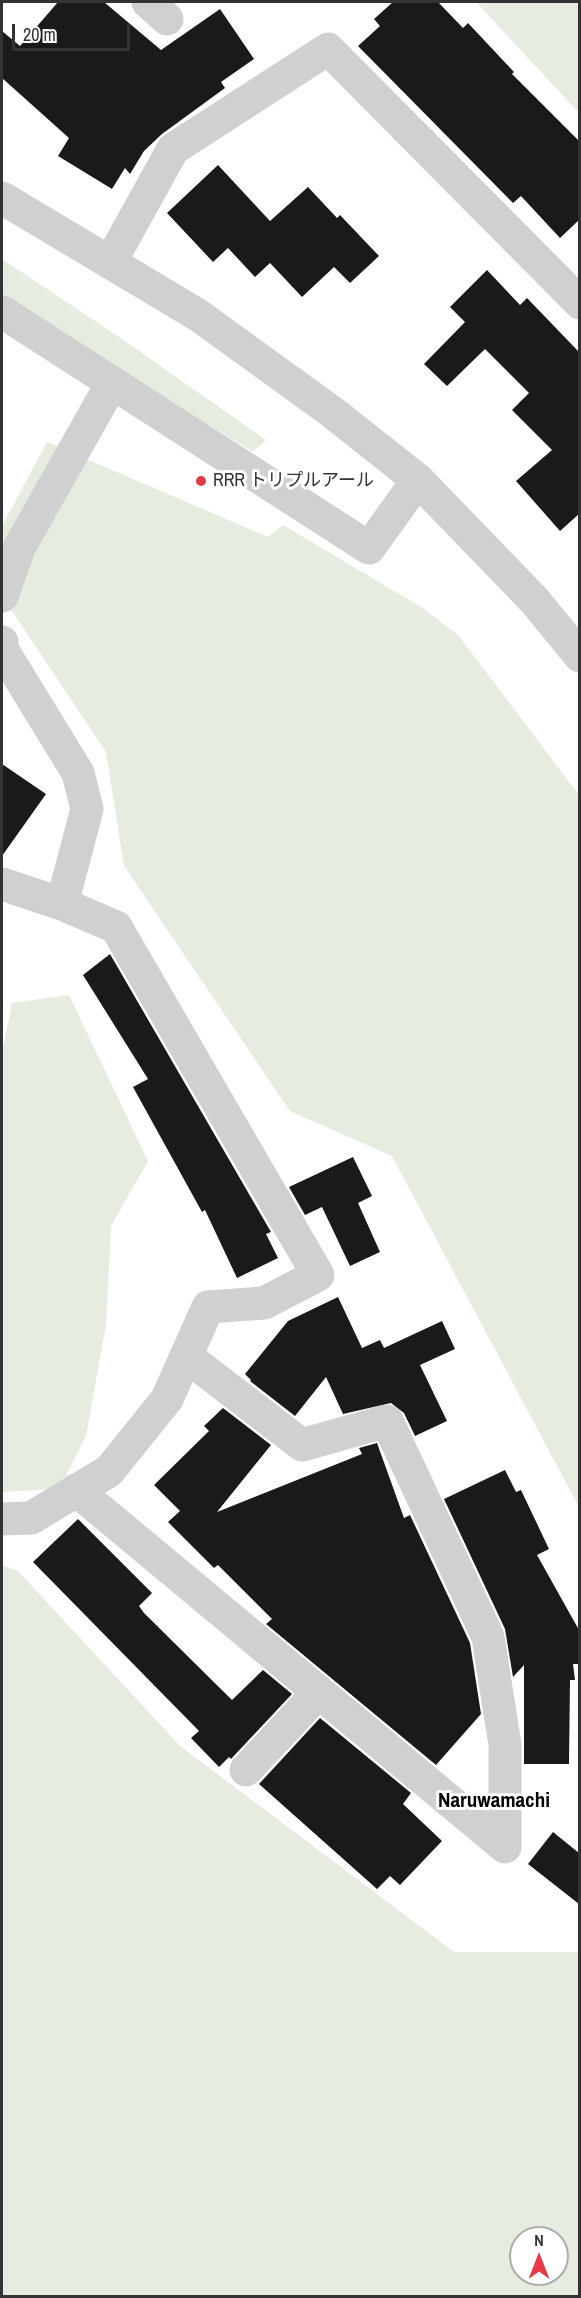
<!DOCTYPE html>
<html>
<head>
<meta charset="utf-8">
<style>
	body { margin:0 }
	#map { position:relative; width:581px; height:2298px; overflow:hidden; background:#fff; font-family:"Archivo Narrow",sans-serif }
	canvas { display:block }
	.frame { position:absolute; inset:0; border:3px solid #333; pointer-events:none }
	.north { position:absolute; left:509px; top:2226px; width:60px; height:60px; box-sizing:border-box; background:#fff; border:2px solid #adadad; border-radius:50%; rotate:0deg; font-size:16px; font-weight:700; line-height:24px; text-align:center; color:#333 }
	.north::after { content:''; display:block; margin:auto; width:21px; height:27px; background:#e63946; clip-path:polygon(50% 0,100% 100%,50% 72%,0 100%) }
	.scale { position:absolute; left:12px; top:24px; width:118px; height:27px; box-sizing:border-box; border:3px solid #333; border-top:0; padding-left:8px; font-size:18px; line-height:21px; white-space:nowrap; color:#333; -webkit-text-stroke:4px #fff; paint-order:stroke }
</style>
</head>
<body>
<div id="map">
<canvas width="581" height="2298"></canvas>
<div class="frame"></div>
<div class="north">N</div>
<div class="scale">20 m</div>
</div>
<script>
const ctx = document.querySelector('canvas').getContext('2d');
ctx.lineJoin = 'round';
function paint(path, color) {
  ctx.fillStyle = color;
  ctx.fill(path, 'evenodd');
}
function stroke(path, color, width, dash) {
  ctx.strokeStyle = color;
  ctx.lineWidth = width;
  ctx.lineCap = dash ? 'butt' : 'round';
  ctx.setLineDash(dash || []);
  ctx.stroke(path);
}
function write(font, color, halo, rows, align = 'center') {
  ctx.font = font + ' "Archivo Narrow","Noto Sans JP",sans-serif';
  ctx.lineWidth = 6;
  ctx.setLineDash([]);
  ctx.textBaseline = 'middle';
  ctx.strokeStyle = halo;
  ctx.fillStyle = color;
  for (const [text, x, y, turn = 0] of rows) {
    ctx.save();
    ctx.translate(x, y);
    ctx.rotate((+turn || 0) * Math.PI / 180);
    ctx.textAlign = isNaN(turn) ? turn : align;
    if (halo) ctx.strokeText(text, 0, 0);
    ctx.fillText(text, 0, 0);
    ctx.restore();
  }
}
paint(new Path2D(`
	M 476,2 L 579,2 L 579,113 Z
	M 2,259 L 119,337 L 266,440 L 253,452 L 2,299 Z
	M 47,442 L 268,537 L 283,525 L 421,607 L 458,635 L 579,795 L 579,1507 L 392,1156 L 290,1111 L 124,866 L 106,752 L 2,596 L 2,526 Z
	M 69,995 L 148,1161 L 111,1226 L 106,1325 L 86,1436 L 60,1488 L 5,1492 L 2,1491 L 2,1053 L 12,1003 Z
	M 2,1565 L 18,1571 L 180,1746 L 454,1952 L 579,1952 L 579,2296 L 2,2296 ZM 521,2238 L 557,2238 L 557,2274 L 521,2274 Z`), '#e6ecdf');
paint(new Path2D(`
	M 58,2 L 104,2 L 161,50 L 220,9 L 254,59 L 221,82 L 225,88 L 162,134 L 144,151 L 130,174 L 125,168 L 112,189 L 58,156 L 69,138 L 2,78 L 2,31 L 20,46 Z
	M 393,2 L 438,2 L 463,28 L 468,23 L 514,72 L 512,74 L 579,141 L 579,220 L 560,238 L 521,196 L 513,203 L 358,46 L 380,26 L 374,19 Z
	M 218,165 L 270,221 L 308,187 L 337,218 L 340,215 L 379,256 L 350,283 L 334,267 L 302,297 L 270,263 L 255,277 L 228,248 L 213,262 L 167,213 Z
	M 487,270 L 520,305 L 527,298 L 579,352 L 579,514 L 560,531 L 516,481 L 552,450 L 512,410 L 529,393 L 485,349 L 447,386 L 424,364 L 465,322 L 450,307 Z
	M 2,764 L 46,794 L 2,856 Z
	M 110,954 L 271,1232 L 266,1234 L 278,1258 L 237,1278 L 205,1210 L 202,1212 L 133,1087 L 148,1079 L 83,975 Z
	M 353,1157 L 372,1196 L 358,1203 L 380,1252 L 350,1266 L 322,1207 L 305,1215 L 289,1187 Z
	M 338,1297 L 362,1348 L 380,1340 L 384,1348 L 442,1321 L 455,1349 L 420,1365 L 447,1421 L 415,1436 L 404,1413 L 391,1403 L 343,1414 L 326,1377 L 295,1416 L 250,1381 L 251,1380 L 245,1374 L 288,1321 Z
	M 223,1408 L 271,1445 L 217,1512 L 362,1454 L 359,1448 L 377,1443 L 404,1518 L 410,1515 L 470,1643 L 481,1714 L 436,1765 L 266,1624 L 272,1619 L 218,1565 L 214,1568 L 168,1522 L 180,1511 L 154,1485 L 209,1431 L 204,1426 Z
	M 505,1470 L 516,1492 L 521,1490 L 549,1549 L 537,1555 L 579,1630 L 579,1664 L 573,1664 L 575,1680 L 570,1680 L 569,1764 L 524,1764 L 524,1665 L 513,1677 L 505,1629 L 444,1499 Z
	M 78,1519 L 152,1593 L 139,1606 L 144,1613 L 232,1700 L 263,1670 L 292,1694 L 231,1759 L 229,1757 L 219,1767 L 191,1738 L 199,1731 L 33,1562 Z
	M 320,1718 L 411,1793 L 403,1804 L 442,1841 L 400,1885 L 390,1876 L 377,1889 L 259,1784 Z
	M 553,1832 L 579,1853 L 579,1904 L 528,1864 Z`), '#1a1a1a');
stroke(new Path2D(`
	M 148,2 L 167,19
	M 2,198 L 198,315 L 332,412 L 418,480 L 534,600 L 580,656
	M 111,261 L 173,149 L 328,49 L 580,303
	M 2,312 L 369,548 L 418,480
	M 2,596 L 19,548 L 112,383
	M 2,642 L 2,649 L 78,773 L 87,809 L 62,904
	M 2,884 L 62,904 L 116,927 L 318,1275 L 264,1303 L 208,1307 L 167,1399 L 109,1471 L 31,1518 L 2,1519
	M 76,1490 L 505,1847 L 505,1745 L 488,1637 L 387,1421 L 302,1445 L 186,1356
	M 246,1770 L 319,1692`), '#d0d0d0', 33);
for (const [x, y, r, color] of [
	[201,481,6,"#e63946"]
]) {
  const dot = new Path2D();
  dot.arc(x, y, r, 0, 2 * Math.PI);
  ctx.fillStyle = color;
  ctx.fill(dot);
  stroke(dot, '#fff', 2);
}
write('18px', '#333', '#fff', [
	["RRR トリプルアール",213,481]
], 'left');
write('bold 21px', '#000', '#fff', [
	["Naruwamachi",494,1801]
]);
</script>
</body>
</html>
